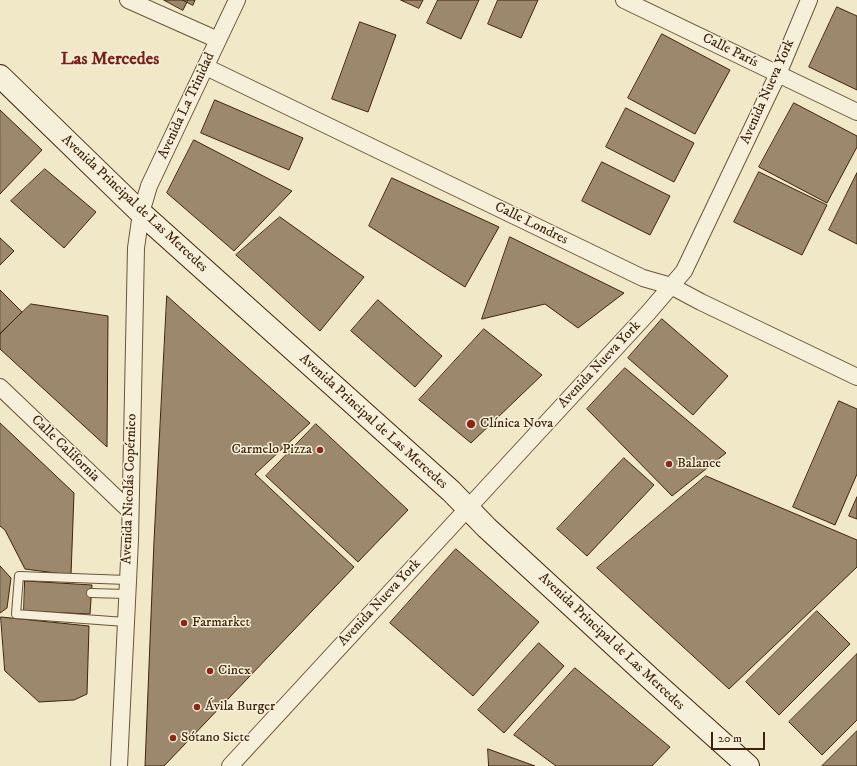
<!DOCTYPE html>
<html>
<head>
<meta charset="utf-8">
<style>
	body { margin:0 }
	#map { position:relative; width:857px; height:766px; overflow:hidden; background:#f1e8c8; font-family:"IM FELL DW Pica",serif }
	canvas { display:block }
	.scale { position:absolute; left:711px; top:732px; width:54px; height:18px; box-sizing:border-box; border:2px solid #40230b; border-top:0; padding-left:5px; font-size:12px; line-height:14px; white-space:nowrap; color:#40230b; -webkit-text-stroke:3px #f6f0db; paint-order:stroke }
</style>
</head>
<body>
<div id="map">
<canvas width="857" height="766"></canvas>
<div class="scale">20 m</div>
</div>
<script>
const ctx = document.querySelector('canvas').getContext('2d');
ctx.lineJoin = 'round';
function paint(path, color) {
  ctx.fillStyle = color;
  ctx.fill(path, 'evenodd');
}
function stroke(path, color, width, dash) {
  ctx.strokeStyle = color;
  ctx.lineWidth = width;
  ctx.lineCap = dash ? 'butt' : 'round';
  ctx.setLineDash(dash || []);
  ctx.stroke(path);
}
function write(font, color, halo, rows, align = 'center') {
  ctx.font = font + ' "IM FELL DW Pica",serif';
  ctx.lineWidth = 3;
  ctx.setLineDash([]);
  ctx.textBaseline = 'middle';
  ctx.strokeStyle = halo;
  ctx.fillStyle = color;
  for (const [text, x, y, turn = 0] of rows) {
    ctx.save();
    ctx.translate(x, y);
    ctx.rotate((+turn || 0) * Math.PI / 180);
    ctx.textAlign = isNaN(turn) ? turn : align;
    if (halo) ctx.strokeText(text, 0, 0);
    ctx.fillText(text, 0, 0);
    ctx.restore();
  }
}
const building = new Path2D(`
	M 164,0 L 188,0 L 183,10 Z
	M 183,0 L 195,0 L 193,5 Z
	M 401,0 L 423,0 L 419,8 Z
	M 438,0 L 479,0 L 461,39 L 427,23 Z
	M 498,0 L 538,0 L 521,38 L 488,24 Z
	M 837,7 L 857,16 L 857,90 L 809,67 Z
	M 360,22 L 396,35 L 368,112 L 332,99 Z
	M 662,34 L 730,70 L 695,134 L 628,98 Z
	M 215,100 L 303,138 L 289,170 L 201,133 Z
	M 794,103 L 857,136 L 857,147 L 827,203 L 759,167 Z
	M 626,108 L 694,143 L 674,182 L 606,147 Z
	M 0,110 L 42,150 L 0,194 Z
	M 194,140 L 292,191 L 234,251 L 167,193 Z
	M 602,162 L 670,196 L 650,235 L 582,201 Z
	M 45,169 L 96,212 L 64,248 L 11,201 Z
	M 759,172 L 827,205 L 802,255 L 734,222 Z
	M 857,173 L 857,244 L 829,230 Z
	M 392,178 L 499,227 L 465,287 L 369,226 Z
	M 280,217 L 364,277 L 320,331 L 236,255 Z
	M 510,237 L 624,293 L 578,328 L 545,304 L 482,319 Z
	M 0,238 L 14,251 L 0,265 Z
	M 0,290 L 22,312 L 0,334 Z
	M 167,296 L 310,423 L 255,474 L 354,567 L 164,766 L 145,766 L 154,541 Z
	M 378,300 L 442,356 L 415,387 L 351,331 Z
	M 31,304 L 108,316 L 107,447 L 0,349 L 0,334 Z
	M 662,319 L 728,376 L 693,415 L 628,358 Z
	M 484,329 L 542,375 L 471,443 L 419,400 Z
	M 625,368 L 726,453 L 672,496 L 587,409 Z
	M 839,401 L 857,409 L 857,474 L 835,525 L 793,507 Z
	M 0,423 L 74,493 L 71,575 L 25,569 L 5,530 L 0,526 Z
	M 316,424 L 408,510 L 358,562 L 266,476 Z
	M 624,458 L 654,485 L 587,556 L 557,529 Z
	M 706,476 L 857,540 L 857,567 L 729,689 L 597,568 Z
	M 857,497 L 857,519 L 849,516 Z
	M 456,549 L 539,622 L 473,696 L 390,623 Z
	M 0,566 L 11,578 L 7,608 L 0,613 Z
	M 25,581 L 92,585 L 90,614 L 24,611 Z
	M 817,611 L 850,644 L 779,715 L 746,682 Z
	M 1,617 L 89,626 L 87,694 L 74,700 L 39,702 L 5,671 Z
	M 539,643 L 564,666 L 504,733 L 478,710 Z
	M 857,654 L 857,720 L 822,755 L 789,722 Z
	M 575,668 L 670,747 L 652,766 L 556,766 L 514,735 Z
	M 857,731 L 857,766 L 822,766 Z
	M 488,749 L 535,766 L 489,766 Z`);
paint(building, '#9c896d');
stroke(building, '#40230b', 1);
const lane = new Path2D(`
	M 91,593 L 126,594
	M 125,622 L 16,614 L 19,576 L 127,580`);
const street = new Path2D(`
	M 128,0 L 218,40
	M 624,0 L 857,112
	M 206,67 L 643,278 L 671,286 L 701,302 L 857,377
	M 0,387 L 130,511
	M 119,766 L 130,540 L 136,248 L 141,213 L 149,186 L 237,0
	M 230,766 L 468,508 L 648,313 L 684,271 L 778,74 L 809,0`);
const secondary = new Path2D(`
	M 0,76 L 141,213 L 451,491 L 487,528 L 651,679 L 748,766`);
stroke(lane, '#6c543a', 10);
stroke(street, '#6c543a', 18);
stroke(secondary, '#40230b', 24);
stroke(lane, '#f6f0db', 8);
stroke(street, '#f6f0db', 16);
stroke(secondary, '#f6f0db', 22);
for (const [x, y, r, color] of [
	[471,424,5,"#8f2418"],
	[320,450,4,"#8f2418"],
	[669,464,4,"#8f2418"],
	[184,623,4,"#8f2418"],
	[210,671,4,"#8f2418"],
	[197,707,4,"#8f2418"],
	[173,738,4,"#8f2418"]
]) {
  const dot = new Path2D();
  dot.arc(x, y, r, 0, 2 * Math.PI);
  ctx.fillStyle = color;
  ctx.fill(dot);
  stroke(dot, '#f6f0db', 1.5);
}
write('14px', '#40230b', '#f6f0db', [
	["Calle París",730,51,26],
	["Avenida Nueva York",768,92,-66],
	["Avenida La Trinidad",187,106,-65],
	["Avenida Principal de Las Mercedes",134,204,43],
	["Calle Londres",531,224,26],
	["Avenida Nueva York",600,365,-47],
	["Avenida Principal de Las Mercedes",373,422,42],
	["Calle California",65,449,44],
	["Avenida Nicolás Copérnico",130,489,-88],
	["Avenida Nueva York",380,603,-47],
	["Avenida Principal de Las Mercedes",611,642,43]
]);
write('14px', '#40230b', '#f6f0db', [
	["Clínica Nova",480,424],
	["Carmelo Pizza",312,450,"right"],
	["Balance",677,464],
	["Farmarket",192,623],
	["Cinex",218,671],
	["Ávila Burger",205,707],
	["Sótano Siete",181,738]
], 'left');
write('bold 18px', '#7a1f14', '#f6f0db', [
	["Las Mercedes",110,60]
]);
</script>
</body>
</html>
